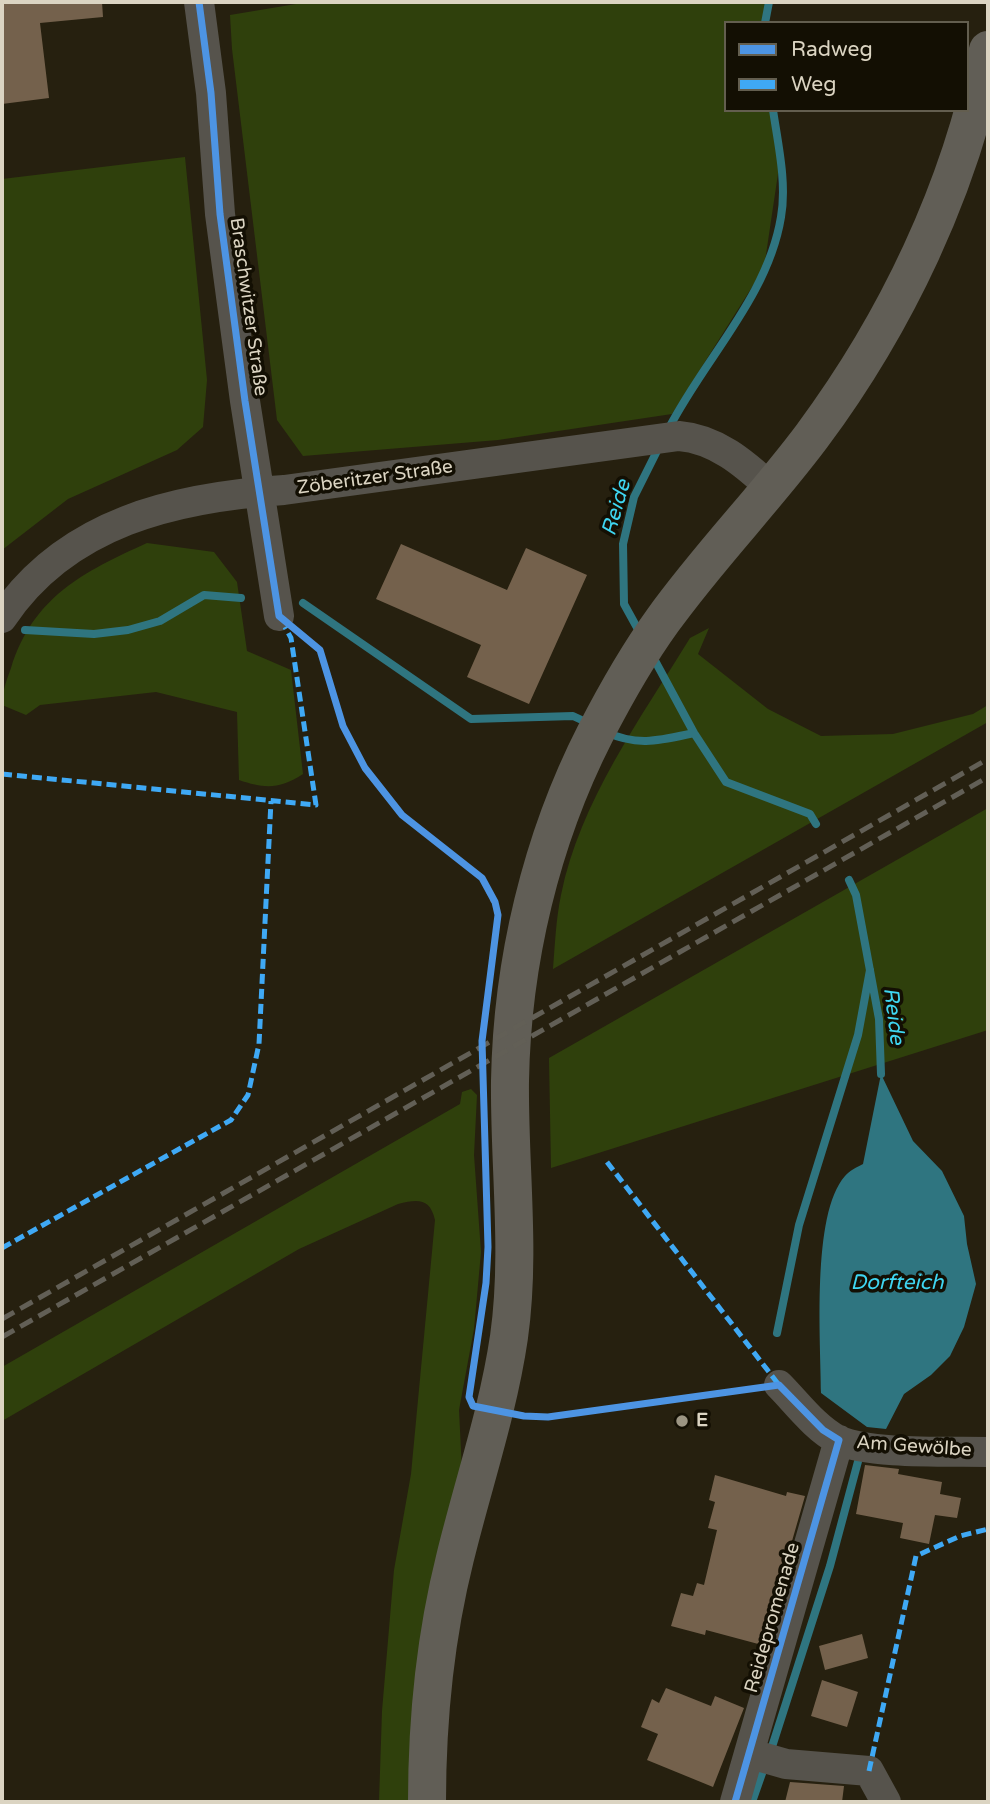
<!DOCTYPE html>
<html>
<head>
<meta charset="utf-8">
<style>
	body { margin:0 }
	#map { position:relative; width:990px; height:1804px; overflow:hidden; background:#26200f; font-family:"Varela Round",sans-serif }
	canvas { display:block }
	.frame { position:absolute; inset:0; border:4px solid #dbd4c2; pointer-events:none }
	.legend { position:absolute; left:724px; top:21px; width:245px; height:91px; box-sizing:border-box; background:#130f03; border:2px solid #635e4f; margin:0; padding:9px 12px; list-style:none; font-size:21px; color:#dbd4c2 }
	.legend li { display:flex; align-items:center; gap:14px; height:35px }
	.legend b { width:35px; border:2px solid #635e4f }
</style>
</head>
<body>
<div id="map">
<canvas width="990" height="1804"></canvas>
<div class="frame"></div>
<ul class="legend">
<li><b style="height:9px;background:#4d94e3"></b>Radweg</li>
<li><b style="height:9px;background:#3fa9f5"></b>Weg</li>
</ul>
</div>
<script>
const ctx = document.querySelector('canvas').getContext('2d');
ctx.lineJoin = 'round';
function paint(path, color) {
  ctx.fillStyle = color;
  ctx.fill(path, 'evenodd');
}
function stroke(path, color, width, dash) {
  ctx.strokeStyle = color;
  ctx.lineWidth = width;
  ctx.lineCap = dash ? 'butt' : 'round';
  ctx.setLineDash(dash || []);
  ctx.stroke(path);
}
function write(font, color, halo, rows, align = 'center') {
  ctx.font = font + ' "Varela Round",sans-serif';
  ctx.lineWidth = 7;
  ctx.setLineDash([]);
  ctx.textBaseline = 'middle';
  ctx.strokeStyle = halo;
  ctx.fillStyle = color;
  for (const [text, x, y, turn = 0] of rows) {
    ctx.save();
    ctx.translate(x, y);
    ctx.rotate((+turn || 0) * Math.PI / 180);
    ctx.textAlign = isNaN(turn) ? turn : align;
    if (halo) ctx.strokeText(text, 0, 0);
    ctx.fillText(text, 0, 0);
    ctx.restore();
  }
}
paint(new Path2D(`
	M 308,2 L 766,2 L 763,23 L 726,23 L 726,110 L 770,110 L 779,167 L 764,268 L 672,414 L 498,440 L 303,456 L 277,420 L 232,49 L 230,15 Z
	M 185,157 L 207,380 L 203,427 L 177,450 L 68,499 L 2,550 L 2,179 Z
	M 147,543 L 214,552 L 237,582 L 247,651 L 291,670 L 303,774 C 280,789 265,789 239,780 L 237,712 L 156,692 L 40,705 L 26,715 L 2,705 C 2,692 7,679 11,668 C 33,597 83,572 147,543 Z
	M 709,628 L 698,654 L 768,709 L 821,736 L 893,734 L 973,714 L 988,705 L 988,722 L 553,969 C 555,944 556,919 561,895 C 580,801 641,718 690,638 Z
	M 988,808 L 988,1030 L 551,1168 L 549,1058 Z
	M 471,1089 L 477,1095 L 474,1155 L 481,1252 L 474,1329 L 459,1410 L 462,1471 L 411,1802 L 379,1802 L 382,1711 L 394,1570 L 411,1474 L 435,1220 C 430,1198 418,1199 398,1204 L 299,1249 L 2,1421 L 2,1367 L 460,1104 L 462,1092 Z`), '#2f400c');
paint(new Path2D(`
	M 881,1074 L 913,1141 L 942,1171 L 964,1216 L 967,1244 L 976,1284 L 964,1327 L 950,1356 L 931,1375 L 904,1394 L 886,1429 L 867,1427 L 821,1393 C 821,1342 811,1214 845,1176 C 849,1171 857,1167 863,1164 Z`), '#2f7580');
stroke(new Path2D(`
	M 765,23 L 769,2
	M 668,430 C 704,359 768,297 781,217 C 787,183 778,144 773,110
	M 303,603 L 471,719 L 573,716 L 588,723
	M 25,630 L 94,634 L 128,630 L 160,621 L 204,595 L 241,598
	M 640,633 L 624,604 L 623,544 L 634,497 L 659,447
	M 653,657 L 694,733 L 726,782 L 810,814 L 816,824
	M 606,732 C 638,747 661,740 694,733
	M 849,880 L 856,895 L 879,1019 L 881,1074
	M 777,1333 L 799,1225 L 858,1035 L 870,970
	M 770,1753 L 830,1566 L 860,1454
	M 752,1802 L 765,1765`), '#2f7580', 8);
paint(new Path2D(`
	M 2,2 L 102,2 L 103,17 L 40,23 L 49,98 L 2,104 Z
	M 401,544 L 507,590 L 526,548 L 587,575 L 529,704 L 467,677 L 481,645 L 376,599 Z
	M 865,1465 L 899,1469 L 898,1474 L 942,1482 L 940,1494 L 961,1498 L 957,1518 L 935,1515 L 929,1544 L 900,1538 L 903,1523 L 856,1514 Z
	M 715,1475 L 786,1496 L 787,1492 L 805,1496 L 762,1645 L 706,1630 L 705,1635 L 671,1626 L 681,1593 L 693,1596 L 697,1583 L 704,1585 L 717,1530 L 708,1528 L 715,1502 L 709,1500 Z
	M 862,1634 L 868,1658 L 825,1670 L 819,1646 Z
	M 822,1680 L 858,1692 L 847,1727 L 811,1716 Z
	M 666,1688 L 711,1706 L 715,1696 L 744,1708 L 713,1787 L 647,1760 L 658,1734 L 641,1727 L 652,1699 L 659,1703 Z
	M 790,1782 L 844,1786 L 842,1802 L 785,1802 Z`), '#74614c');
stroke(new Path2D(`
	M 298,632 L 320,650 L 343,726 L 365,768 L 402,815 L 482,878 L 497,910
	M 524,1416 L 548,1417 L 754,1388`), '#625e56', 4.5, [3.5, 5]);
stroke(new Path2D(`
	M 199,2 L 211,93 L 220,214 L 245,401 L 279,616
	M 2,618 C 66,522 176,497 284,490 L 679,436 C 716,439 744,463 771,488
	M 779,1385 C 797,1403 815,1428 838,1440 C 870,1455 951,1451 988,1452
	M 751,1754 L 786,1764 L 869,1771 L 886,1802
	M 735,1802 L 839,1440`), '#56534c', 30);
stroke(new Path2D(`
	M 427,1802 C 427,1720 435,1638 455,1558 C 473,1484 498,1412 509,1337 C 521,1252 509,1167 510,1081 C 512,962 541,840 595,734 C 615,695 637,656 663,620 C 709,556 765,499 812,436 C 896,323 960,189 988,50`), '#615e56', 38);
stroke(new Path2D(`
	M 2,1319 L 988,759
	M 2,1337 L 988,777`), '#625f56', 5, [14, 7]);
stroke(new Path2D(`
	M 2,774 L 316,805 L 291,638 L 285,627
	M 607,1162 L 779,1385
	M 2,1248 L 231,1120 L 248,1095 L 259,1044 L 271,801
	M 869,1771 L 916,1556 L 960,1536 L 988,1529`), '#3fa9f5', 5, [10, 5]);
stroke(new Path2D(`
	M 199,2 L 211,93 L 220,214 L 245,401 L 279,616 L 320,650 L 343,726 L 365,768 L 402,815 L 482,878 L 495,902 L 498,915 L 482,1041 L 488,1247 L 486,1283 L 469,1397 L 473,1406 L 524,1416 L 548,1417 L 779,1385 L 823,1430 L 839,1440 L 735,1802`), '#4d94e3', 7);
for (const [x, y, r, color] of [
	[682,1421,7,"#9c9583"]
]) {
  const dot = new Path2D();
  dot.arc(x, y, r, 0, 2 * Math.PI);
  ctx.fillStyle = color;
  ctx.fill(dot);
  stroke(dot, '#130f03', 2.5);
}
write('19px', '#dbd4c2', '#130f03', [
	["Braschwitzer Straße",248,307,82],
	["Zöberitzer Straße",375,478,-8],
	["Am Gewölbe",914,1447,4],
	["Reidepromenade",773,1618,-74]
]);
write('bold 19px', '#dbd4c2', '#130f03', [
	["E",696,1421]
], 'left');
write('italic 21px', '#3fd6f1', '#130f03', [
	["Reide",617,508,-74],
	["Reide",893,1016,83],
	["Dorfteich",897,1283]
]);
</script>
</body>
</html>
